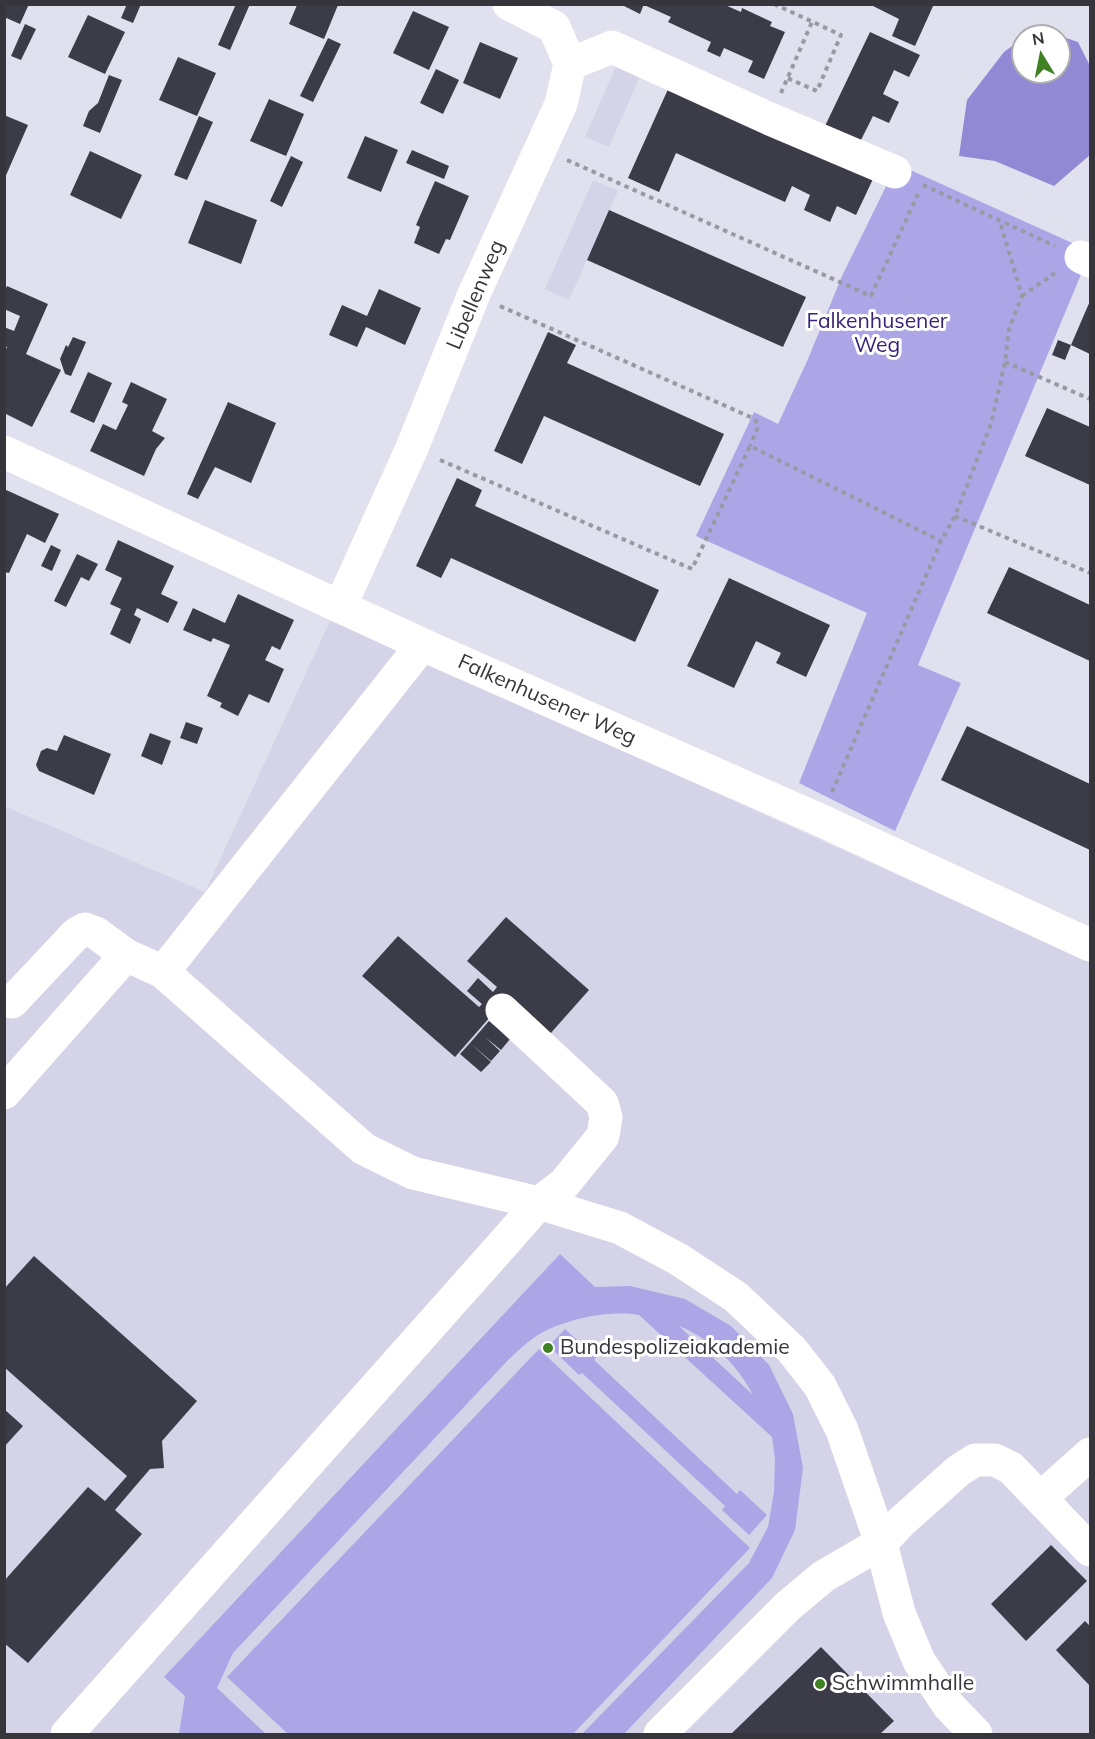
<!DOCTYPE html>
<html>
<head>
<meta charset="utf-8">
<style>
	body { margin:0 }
	#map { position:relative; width:1095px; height:1739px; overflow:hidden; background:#e0e0ef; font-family:Mulish,sans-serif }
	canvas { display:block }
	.frame { position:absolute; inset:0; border:6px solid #35353b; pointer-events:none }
	.north { position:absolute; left:1011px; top:24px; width:60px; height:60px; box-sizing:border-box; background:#fff; border:2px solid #aeaeb1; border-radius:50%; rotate:350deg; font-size:16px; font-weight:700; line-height:24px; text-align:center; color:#35353b }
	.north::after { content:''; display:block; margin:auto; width:21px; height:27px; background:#3f8123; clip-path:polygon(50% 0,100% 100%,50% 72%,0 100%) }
</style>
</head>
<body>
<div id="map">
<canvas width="1095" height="1739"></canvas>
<div class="frame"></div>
<div class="north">N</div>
</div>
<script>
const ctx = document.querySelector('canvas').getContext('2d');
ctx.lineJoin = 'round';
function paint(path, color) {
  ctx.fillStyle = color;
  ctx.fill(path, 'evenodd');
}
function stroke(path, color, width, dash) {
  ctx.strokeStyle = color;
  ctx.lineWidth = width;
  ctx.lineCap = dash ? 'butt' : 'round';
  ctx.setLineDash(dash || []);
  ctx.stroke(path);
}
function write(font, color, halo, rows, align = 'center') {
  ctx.font = font + ' Mulish,sans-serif';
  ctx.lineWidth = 6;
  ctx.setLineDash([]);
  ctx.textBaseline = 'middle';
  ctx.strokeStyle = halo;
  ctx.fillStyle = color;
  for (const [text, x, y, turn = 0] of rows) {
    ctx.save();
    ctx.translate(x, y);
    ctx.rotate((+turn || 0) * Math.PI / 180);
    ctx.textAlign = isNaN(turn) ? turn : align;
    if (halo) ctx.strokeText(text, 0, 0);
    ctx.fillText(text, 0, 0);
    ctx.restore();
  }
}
paint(new Path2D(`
	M 617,64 L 641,74 L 609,147 L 585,137 Z
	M 593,180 L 618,191 L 569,300 L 545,289 Z
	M 331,619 L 1090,962 L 1090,1734 L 5,1734 L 4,806 L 205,892 Z`), '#d4d3e8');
paint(new Path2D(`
	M 897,164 L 1090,251 L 1090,253 L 918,665 L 961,683 L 895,831 L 799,783 L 867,613 L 696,536 L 754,412 L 778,424 L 808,359 L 842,276 Z
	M 560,1254 L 595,1287 L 630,1286 L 685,1299 L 731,1326 L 769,1365 L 793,1414 L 803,1468 L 795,1530 L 772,1578 L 624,1734 L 582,1734 L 749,1563 L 768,1527 L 774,1492 L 775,1460 L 772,1437 L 639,1315 C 609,1310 565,1319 538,1335 C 528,1341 518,1351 509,1359 L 233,1653 L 217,1688 L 266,1734 L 179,1734 L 185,1696 L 164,1677 ZM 679,1326 C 711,1339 737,1364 753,1395 Z
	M 565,1329 L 596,1357 L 594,1360 L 737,1494 L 740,1490 L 767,1515 L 749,1535 L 722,1510 L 725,1506 L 582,1373 L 579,1375 L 549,1346 Z
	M 539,1349 L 750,1548 L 573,1734 L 288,1734 L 227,1677 Z`), '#aca6e7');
paint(new Path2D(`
	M 1036,28 L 1078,42 L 1090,66 L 1090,155 L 1054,186 L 995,161 L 959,156 L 967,100 L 1004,52 L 1023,38 L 1023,72 L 1059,72 L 1059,36 L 1026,36 Z`), '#9189d4');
paint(new Path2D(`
	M 4,4 L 29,4 L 20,24 L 4,17 Z
	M 127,4 L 141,4 L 133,23 L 121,18 Z
	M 236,4 L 250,4 L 230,50 L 218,45 Z
	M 625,4 L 644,4 L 640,14 L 624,6 Z
	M 869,4 L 934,4 L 915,46 L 892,36 L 899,19 Z
	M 297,5 L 338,5 L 324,39 L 289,24 Z
	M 644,5 L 725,5 L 741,12 L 742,8 L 772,22 L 770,26 L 785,32 L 764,79 L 748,72 L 753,61 L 724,48 L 720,57 L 707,51 L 711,42 L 668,22 L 671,17 Z
	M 413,11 L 449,27 L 429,70 L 393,53 Z
	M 88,15 L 125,32 L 105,74 L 68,57 Z
	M 25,24 L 36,29 L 21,60 L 11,56 Z
	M 870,32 L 920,55 L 909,77 L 894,70 L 883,94 L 899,102 L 889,123 L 873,116 L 860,142 L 825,126 Z
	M 328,38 L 341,44 L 313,102 L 300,96 Z
	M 480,42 L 518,58 L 500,99 L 463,83 Z
	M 178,57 L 216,73 L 197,116 L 159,100 Z
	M 436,69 L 459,80 L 443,114 L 420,103 Z
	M 109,75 L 122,80 L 100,133 L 83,126 L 89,111 L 98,103 Z
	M 669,87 L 873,179 L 856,215 L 837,206 L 830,222 L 804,210 L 810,195 L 792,186 L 785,202 L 676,153 L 659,192 L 628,178 Z
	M 269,99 L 304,114 L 286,156 L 250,141 Z
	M 4,115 L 28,125 L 4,180 Z
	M 199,116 L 213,122 L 187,180 L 174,175 Z
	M 365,136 L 398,150 L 381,192 L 347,178 Z
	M 412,150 L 449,166 L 444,179 L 406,163 Z
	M 90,151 L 142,175 L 121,219 L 70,195 Z
	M 291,156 L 303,162 L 282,207 L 270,201 Z
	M 435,181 L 469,196 L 450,240 L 446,239 L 439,254 L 414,243 L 420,227 L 416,225 Z
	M 205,200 L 257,220 L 241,264 L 188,243 Z
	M 609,210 L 806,297 L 783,347 L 587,260 Z
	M 7,286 L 48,304 L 26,354 L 61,370 L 32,427 L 4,413 L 4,353 L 7,347 L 4,346 L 4,327 L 14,331 L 20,316 L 4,309 L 4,292 Z
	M 379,289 L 421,308 L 405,345 L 366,327 L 357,347 L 329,335 L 342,305 L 367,316 Z
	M 1090,301 L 1090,354 L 1071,345 L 1065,360 L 1052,355 L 1058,340 L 1071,345 Z
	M 548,332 L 576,345 L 567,363 L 724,434 L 700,486 L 544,416 L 522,464 L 494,451 Z
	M 73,337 L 86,342 L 71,376 L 65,374 L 60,359 L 66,345 L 68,347 Z
	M 88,372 L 112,383 L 94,423 L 70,412 Z
	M 131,382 L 167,399 L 152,431 L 165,438 L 156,449 L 144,476 L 90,451 L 103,424 L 116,430 L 128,405 L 122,402 Z
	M 228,402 L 276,423 L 251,483 L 215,467 L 198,499 L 187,494 Z
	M 1047,408 L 1090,427 L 1090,485 L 1025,456 Z
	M 457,478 L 482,490 L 475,506 L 659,590 L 635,642 L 451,558 L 441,578 L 416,566 Z
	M 4,489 L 59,514 L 45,543 L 27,534 L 9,573 L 4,572 Z
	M 118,540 L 174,566 L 161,594 L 178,602 L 168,623 L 137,608 L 134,615 L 141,619 L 130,644 L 110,634 L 121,609 L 110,604 L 122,578 L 105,570 Z
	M 51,545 L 61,550 L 52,571 L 41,566 Z
	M 77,554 L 98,564 L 89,581 L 81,577 L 66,607 L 54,601 Z
	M 1009,567 L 1090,605 L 1090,661 L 987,613 Z
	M 729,578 L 830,625 L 806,677 L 776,663 L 781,653 L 756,641 L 734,688 L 687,666 Z
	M 238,594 L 294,620 L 280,650 L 272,646 L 265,660 L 284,669 L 269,703 L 249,694 L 238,716 L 220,707 L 222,703 L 207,696 L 230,645 L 213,638 L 211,642 L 183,630 L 193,608 L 225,623 Z
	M 186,722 L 203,728 L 197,744 L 180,738 Z
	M 967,726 L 1090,784 L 1090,850 L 941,780 Z
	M 150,733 L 171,741 L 162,765 L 141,756 Z
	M 64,735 L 111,754 L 94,795 L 39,771 L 36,765 L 41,751 L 47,748 L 57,751 Z
	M 506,917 L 589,990 L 550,1034 L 490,1017 L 455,1057 L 362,976 L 398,936 L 479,1007 L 482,1004 L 467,991 L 478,978 L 493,992 L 497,987 L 467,961 Z
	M 489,1021 L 510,1039 L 501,1050 L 485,1037 L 500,1051 L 491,1061 L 470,1043 Z
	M 470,1043 L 491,1062 L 481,1072 L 460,1054 Z
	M 34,1256 L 197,1401 L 162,1441 L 164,1468 L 150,1469 L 115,1510 L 142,1534 L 28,1663 L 4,1643 L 4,1581 L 88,1487 L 105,1501 L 127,1476 L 4,1367 L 4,1289 Z
	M 4,1409 L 23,1426 L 4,1447 Z
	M 1051,1545 L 1087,1581 L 1026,1641 L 991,1604 Z
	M 1085,1621 L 1090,1626 L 1090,1686 L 1056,1650 Z
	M 821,1647 L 894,1721 L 880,1734 L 731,1734 Z`), '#3c3c48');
stroke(new Path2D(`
	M 774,4 L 841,35 L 817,91 L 787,78
	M 781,93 L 812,22
	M 567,160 L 871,296 L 918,194
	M 923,185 L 1055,246
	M 1022,296 L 1055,273
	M 500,306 L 755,419 L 758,427 L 750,446
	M 1005,362 L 1090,399
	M 440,460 L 692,569 L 750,446 L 941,541
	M 955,516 L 1090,573
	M 832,792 L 941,541 L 955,516 L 991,424 L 1005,362 L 1009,329 L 1022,296 L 1000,222`), '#9999a4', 4, [4.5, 4.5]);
stroke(new Path2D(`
	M 570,64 L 612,47 L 770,119 L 895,172
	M 1081,257 L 1090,261
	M 4,452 L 432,649 L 820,820 L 1090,945
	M 340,607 L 412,448 L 474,294 L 561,104 L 570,64 L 554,27 L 509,4
	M 126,955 L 163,972 L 364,1149 L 413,1173 L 539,1203 L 620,1228 L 678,1259 L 736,1297 L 792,1350 L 820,1386 L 842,1430 L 881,1543 L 899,1613 L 919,1661 L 949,1706 L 976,1734
	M 163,972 L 422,645
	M 4,1093 L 126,955 L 96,933 L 85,929 L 76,934 L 12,1002
	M 1042,1497 L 1090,1454
	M 67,1734 L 503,1244 L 539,1203 L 564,1184 L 603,1136 L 606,1117 L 602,1103 L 502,1010
	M 660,1734 L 788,1606 L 824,1576 L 881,1543 L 901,1522 L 958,1471 L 975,1460 L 995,1460 L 1011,1468 L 1090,1550`), '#fff', 33);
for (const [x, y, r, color] of [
	[548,1348,6,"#3f8123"],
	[820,1684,6,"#3f8123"]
]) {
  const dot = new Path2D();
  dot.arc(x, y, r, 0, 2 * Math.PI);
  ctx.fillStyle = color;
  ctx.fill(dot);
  stroke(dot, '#fff', 2);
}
write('21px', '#35353b', '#fff', [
	["Libellenweg",476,295,-67],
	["Falkenhusener Weg",547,700,24]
]);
write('21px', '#39237a', '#fff', [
	["Falkenhusener",877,322],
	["Weg",877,346]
]);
write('21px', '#35353b', '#fff', [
	["Bundespolizeiakademie",560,1348],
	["Schwimmhalle",832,1684]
], 'left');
</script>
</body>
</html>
